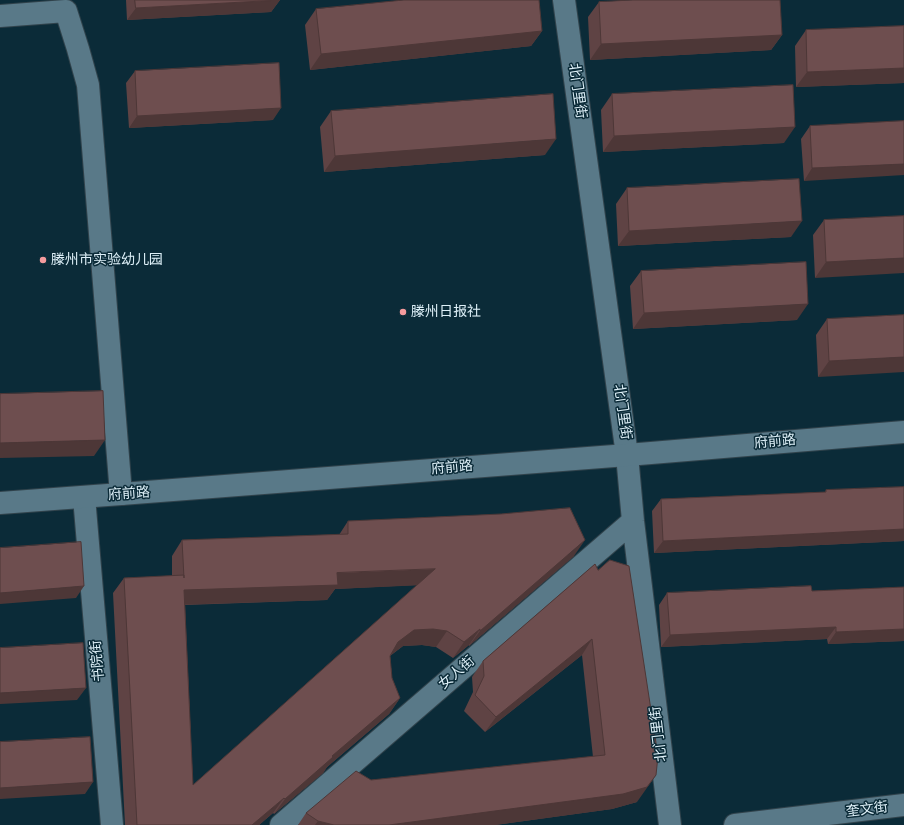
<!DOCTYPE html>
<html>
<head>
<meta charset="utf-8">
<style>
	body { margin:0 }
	canvas { display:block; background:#0b2b38 }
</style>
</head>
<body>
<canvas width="904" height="825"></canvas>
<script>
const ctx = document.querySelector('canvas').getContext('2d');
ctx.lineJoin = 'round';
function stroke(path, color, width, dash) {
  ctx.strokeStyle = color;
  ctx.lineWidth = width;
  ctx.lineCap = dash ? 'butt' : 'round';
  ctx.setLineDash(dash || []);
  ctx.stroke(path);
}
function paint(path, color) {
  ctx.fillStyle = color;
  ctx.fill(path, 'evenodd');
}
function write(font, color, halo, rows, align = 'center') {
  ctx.font = font + ' "DM Sans","Noto Sans SC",sans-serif';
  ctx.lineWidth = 3;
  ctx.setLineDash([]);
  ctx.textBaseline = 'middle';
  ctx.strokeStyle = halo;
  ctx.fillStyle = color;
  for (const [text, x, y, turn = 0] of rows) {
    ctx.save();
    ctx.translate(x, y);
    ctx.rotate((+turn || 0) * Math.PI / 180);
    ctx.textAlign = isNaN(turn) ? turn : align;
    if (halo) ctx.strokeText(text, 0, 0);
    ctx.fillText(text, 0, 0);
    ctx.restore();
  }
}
const street = new Path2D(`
	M 564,0 L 627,455 L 633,521 L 670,825
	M 0,16 L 66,11 L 78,49 L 88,85 L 121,494
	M 84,497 L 112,825
	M 281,825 L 633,521
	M 735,825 L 904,805`);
const secondary = new Path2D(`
	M 0,503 L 121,494 L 627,455 L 904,432`);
stroke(street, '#31434c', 24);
stroke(secondary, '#31434c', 24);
stroke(street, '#597988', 22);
stroke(secondary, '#597988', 22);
paint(new Path2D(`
	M 126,0 L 280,0 L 271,12 L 127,20 Z
	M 599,2 L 782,35 L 771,50 L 590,60 L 588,17 Z
	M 316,9 L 542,31 L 531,46 L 310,70 L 305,25 Z
	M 904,26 L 904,83 L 796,87 L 795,46 L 806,30 Z
	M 135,71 L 273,120 L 129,128 L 126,83 Z
	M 612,94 L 784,143 L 603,152 L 601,110 Z
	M 331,111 L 545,155 L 324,172 L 320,127 Z
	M 904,121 L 804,181 L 801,139 L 810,126 Z
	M 627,188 L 791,237 L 618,246 L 616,204 Z
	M 904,216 L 815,278 L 813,235 L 824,220 Z
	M 641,271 L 797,320 L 633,329 L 630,286 Z
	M 904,315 L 818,377 L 816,335 L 827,319 Z
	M 904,487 L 904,541 L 654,553 L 652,511 L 661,499 L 825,492 L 826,490 Z
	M 348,521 L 574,556 L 469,646 L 469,645 L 453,658 L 436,647 L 422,645 L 403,646 L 390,656 L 392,678 L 400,698 L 389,714 L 327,767 L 323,773 L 274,814 L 273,813 L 259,825 L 125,825 L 113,593 L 124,578 L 172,576 L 172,556 L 182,540 L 339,535 ZM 417,585 L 193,785 L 185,605 L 327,600 L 335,589 Z
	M 595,564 L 637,802 L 612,809 L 495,825 L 298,825 L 306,813 L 371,780 L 593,757 L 582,655 L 485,732 L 464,711 L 473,692 L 472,677 L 483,661 Z
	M 904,587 L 904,641 L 828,644 L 827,639 L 661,647 L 659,605 L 667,593 L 812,591 Z`), '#5f4344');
paint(new Path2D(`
	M 280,0 L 271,12 L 127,20 L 136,8 Z
	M 542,31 L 531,46 L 310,70 L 321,54 Z
	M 782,35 L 771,50 L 590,60 L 601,44 Z
	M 904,68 L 904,83 L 796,87 L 807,72 Z
	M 281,108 L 273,120 L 129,128 L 137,116 Z
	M 795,127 L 784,143 L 603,152 L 614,136 Z
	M 556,139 L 545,155 L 324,172 L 335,156 Z
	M 904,164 L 904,175 L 804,181 L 812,168 Z
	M 802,221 L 791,237 L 618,246 L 629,231 Z
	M 904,258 L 904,273 L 815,278 L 826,262 Z
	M 808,304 L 797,320 L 633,329 L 644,313 Z
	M 904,357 L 904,372 L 818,377 L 829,361 Z
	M 105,440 L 94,456 L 0,458 L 0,443 Z
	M 904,529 L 904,541 L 654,553 L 663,541 Z
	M 585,540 L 574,556 L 469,646 L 480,631 Z
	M 435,569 L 424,585 L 335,589 L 327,600 L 173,605 L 184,590 L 337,573 Z
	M 84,586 L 76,598 L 0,604 L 0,593 Z
	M 836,627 L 827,639 L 661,647 L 670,635 Z
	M 433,629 L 447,631 L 436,647 L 422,645 L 403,646 L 387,658 L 398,642 L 414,630 Z
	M 480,629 L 469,645 L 453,658 L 464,642 Z
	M 904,629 L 904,641 L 828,644 L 836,632 Z
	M 592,639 L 582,655 L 485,732 L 496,717 Z
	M 86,688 L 77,700 L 0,704 L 0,693 Z
	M 400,698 L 389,714 L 327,767 L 323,773 L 274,814 L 285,799 L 332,756 Z
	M 656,775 L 637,802 L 612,809 L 495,825 L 389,825 Z
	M 93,782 L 85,794 L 0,799 L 0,788 Z
	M 284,798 L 273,813 L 259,825 L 252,825 Z
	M 318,821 L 334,825 L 315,825 Z`), '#4d3737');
const building = new Path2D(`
	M 135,0 L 280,0 L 136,8 Z
	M 404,0 L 539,0 L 542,31 L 321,54 L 316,9 Z
	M 633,0 L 780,0 L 782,35 L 601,44 L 599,2 Z
	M 904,26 L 904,68 L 807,72 L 806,30 Z
	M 279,63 L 281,108 L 137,116 L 135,71 Z
	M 793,85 L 795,127 L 614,136 L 612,94 Z
	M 553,94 L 556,139 L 335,156 L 331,111 Z
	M 904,121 L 904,164 L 812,168 L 810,126 Z
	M 799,179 L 802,221 L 629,231 L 627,188 Z
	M 904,216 L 904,258 L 826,262 L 824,220 Z
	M 806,262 L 808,304 L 644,313 L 641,271 Z
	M 904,315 L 904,357 L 829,361 L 827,319 Z
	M 103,391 L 105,440 L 0,443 L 0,394 Z
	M 904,487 L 904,529 L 663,541 L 661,499 L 826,492 L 826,490 Z
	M 570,508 L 585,540 L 480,631 L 480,629 L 464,642 L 447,631 L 433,629 L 414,630 L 398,642 L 390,656 L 392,678 L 400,698 L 332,756 L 333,757 L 285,799 L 284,798 L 252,825 L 137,825 L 124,578 L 184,575 L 184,578 L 182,540 L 348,534 L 348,521 L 501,514 ZM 435,569 L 193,785 L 184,590 L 338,585 L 337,573 Z
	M 81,542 L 84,586 L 0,593 L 0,548 Z
	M 610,560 L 629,566 L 658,756 L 656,775 L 647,787 L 623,794 L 389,825 L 334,825 L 318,821 L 306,813 L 356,771 L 371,780 L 605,755 L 592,639 L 496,717 L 475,695 L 484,676 L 483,661 L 595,564 L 598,570 Z
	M 811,586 L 812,591 L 904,587 L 904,629 L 836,632 L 836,627 L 670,635 L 667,593 Z
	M 83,643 L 86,688 L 0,693 L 0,648 Z
	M 90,737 L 93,782 L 0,788 L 0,742 Z`);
paint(building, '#6e4e4f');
stroke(building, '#4d3737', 1);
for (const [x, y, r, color] of [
	[43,260,4,"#f59b9d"],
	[403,312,4,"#f59b9d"]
]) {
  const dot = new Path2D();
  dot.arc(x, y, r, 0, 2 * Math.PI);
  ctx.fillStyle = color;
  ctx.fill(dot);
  stroke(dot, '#0b2b38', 1.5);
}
write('14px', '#ddeff7', '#0b2b38', [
	["北门里街",577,91,82],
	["北门里街",622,412,82],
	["府前路",775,442,-5],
	["府前路",452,468,-5],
	["府前路",129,494,-4],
	["书院街",98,661,-95],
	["女人街",457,673,-41],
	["北门里街",659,734,-97],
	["奎文街",867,810,-7]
]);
write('14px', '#ddeff7', '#0b2b38', [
	["滕州市实验幼儿园",51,260],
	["滕州日报社",411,312]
], 'left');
</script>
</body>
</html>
